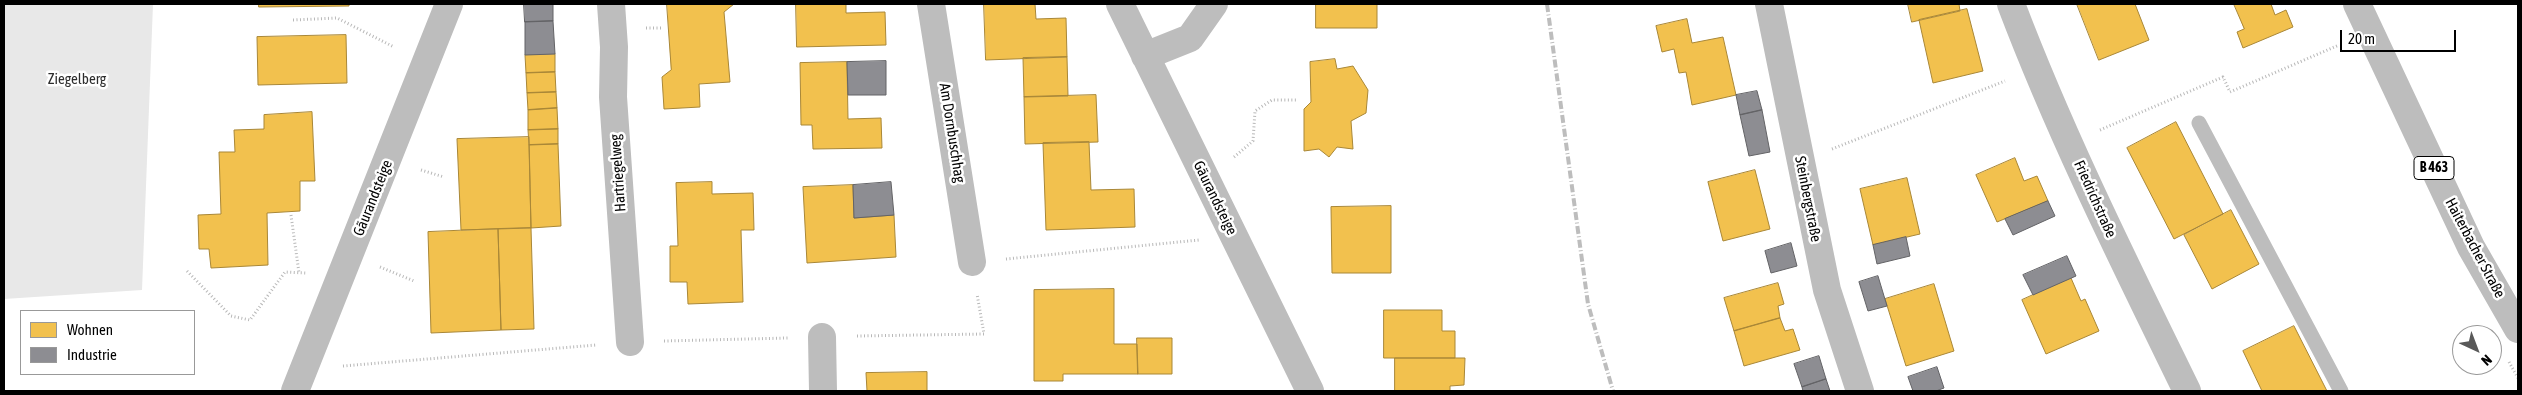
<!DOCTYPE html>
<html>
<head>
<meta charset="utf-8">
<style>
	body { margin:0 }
	#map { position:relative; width:2522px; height:395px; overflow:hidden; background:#fff; font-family:"Asap Condensed",sans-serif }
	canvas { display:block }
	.frame { position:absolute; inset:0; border:5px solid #000; pointer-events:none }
	.legend { position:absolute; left:20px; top:310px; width:175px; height:65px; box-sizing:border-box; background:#fff; border:1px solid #999; margin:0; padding:6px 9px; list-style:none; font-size:15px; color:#000 }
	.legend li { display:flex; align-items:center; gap:10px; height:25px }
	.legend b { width:25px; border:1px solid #999 }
	.north { position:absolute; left:2452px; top:325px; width:50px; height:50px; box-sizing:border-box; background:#fff; border:1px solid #999; border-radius:50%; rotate:137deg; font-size:14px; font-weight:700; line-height:20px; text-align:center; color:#000 }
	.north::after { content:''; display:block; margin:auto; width:18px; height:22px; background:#595959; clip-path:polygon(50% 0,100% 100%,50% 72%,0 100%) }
	.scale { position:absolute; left:2340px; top:30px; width:116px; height:22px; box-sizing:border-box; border:2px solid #000; border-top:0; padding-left:6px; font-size:15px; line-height:18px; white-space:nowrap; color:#000; -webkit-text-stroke:4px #fff; paint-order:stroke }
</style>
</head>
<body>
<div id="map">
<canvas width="2522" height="395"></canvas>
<div class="frame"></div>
<ul class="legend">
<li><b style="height:14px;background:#f2c14e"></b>Wohnen</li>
<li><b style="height:14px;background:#8d8d92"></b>Industrie</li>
</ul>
<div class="north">N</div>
<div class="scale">20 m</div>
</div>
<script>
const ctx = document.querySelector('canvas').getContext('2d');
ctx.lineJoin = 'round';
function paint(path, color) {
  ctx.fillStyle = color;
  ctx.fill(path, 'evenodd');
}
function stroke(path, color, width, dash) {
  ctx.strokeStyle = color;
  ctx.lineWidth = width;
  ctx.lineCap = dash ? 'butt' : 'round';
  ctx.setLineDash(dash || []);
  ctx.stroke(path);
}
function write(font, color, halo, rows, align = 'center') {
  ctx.font = font + ' "Asap Condensed",sans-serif';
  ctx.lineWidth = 5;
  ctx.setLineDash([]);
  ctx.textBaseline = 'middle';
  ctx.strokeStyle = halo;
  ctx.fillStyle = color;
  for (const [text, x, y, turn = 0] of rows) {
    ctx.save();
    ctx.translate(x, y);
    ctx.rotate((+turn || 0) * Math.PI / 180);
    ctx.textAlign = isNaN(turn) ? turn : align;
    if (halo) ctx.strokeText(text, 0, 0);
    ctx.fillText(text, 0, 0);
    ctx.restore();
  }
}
paint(new Path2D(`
	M 4,4 L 153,4 L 142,290 L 4,299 Z`), '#e8e8e8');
const homes = new Path2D(`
	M 259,4 L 349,4 L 349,6 L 259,7 Z
	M 667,4 L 734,4 L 724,12 L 730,82 L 699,84 L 700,107 L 664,109 L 662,77 L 671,70 Z
	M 796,4 L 846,4 L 846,13 L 885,12 L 886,45 L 797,47 Z
	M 984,4 L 1035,4 L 1036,19 L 1066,18 L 1067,57 L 986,60 Z
	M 1316,4 L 1377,4 L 1377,28 L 1316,28 Z
	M 1908,4 L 1959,4 L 1960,11 L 1912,22 Z
	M 2077,4 L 2135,4 L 2149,40 L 2099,60 Z
	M 2234,4 L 2271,4 L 2275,15 L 2286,10 L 2293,27 L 2243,48 L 2237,32 L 2244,29 Z
	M 1967,9 L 1983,71 L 1933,83 L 1919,20 Z
	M 1687,19 L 1692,43 L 1723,37 L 1736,95 L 1692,105 L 1686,72 L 1679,73 L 1674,49 L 1662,52 L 1656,26 Z
	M 346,35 L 347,83 L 258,85 L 257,37 Z
	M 555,54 L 555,72 L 526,73 L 525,55 Z
	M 1067,57 L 1068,96 L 1024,97 L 1023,58 Z
	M 1335,59 L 1337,69 L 1353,66 L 1368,90 L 1366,113 L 1351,121 L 1353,149 L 1337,147 L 1329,157 L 1319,149 L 1304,151 L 1304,109 L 1311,102 L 1310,62 Z
	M 847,62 L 848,119 L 881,118 L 882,148 L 813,149 L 812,125 L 801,125 L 800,63 Z
	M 555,72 L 556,92 L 527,93 L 526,73 Z
	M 556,92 L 557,108 L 528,110 L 527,93 Z
	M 1096,95 L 1098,142 L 1025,144 L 1024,97 Z
	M 557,108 L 558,129 L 528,130 L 528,110 Z
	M 312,112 L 315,181 L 300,181 L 300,211 L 267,213 L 268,265 L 211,268 L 209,249 L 199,249 L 198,215 L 221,214 L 219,152 L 235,152 L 234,130 L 264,129 L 264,115 Z
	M 2176,122 L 2223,214 L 2174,239 L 2127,148 Z
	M 558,129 L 558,144 L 529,145 L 528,130 Z
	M 529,137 L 531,228 L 461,230 L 457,139 Z
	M 1089,142 L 1091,190 L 1134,189 L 1135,227 L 1046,230 L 1043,143 Z
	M 558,144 L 561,226 L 531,228 L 529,145 Z
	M 2015,158 L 2024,181 L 2037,176 L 2048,201 L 1997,222 L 1976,175 Z
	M 1755,170 L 1770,229 L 1723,241 L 1708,182 Z
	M 1907,178 L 1920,234 L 1873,245 L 1860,189 Z
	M 712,182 L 712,194 L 753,193 L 754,230 L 741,230 L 743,302 L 688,304 L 687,282 L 670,282 L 670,246 L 678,246 L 676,183 Z
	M 853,185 L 854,218 L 894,215 L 896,257 L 807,263 L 803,187 Z
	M 1391,206 L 1391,273 L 1332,273 L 1331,207 Z
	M 2231,210 L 2259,264 L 2212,289 L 2184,235 Z
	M 531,228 L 534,329 L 501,330 L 498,229 Z
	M 498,229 L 501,330 L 431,333 L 428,232 Z
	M 2071,278 L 2081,301 L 2085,299 L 2099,331 L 2046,354 L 2022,300 Z
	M 1778,283 L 1784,304 L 1778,306 L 1780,318 L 1734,331 L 1724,298 Z
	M 1934,284 L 1954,351 L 1906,366 L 1885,299 Z
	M 1114,289 L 1114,344 L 1137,344 L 1138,374 L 1063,374 L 1063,381 L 1034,381 L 1034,290 Z
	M 1384,310 L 1442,310 L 1442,331 L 1455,331 L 1455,358 L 1384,358 Z
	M 1780,318 L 1785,331 L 1793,329 L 1800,350 L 1744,366 L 1734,331 Z
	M 2294,326 L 2327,391 L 2262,391 L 2243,351 Z
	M 1137,338 L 1172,338 L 1172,374 L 1138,374 Z
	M 1395,358 L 1465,358 L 1464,385 L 1450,386 L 1450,391 L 1395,391 Z
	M 927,372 L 927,391 L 867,391 L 866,373 Z`);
paint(homes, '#f2c14e');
stroke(homes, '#a98737', 1);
const industry = new Path2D(`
	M 524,4 L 553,4 L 553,21 L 525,22 Z
	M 553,21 L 555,54 L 525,55 L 525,22 Z
	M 886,61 L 886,95 L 848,95 L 847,62 Z
	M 1757,91 L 1762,110 L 1740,115 L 1736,95 Z
	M 1762,110 L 1770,152 L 1749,156 L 1740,115 Z
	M 891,182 L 894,215 L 854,218 L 853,185 Z
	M 2048,201 L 2055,216 L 2013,235 L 2005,219 Z
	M 1906,237 L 1910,256 L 1877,264 L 1873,245 Z
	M 1791,243 L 1797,266 L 1771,273 L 1765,251 Z
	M 2067,256 L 2076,276 L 2033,295 L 2023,275 Z
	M 1878,276 L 1887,306 L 1868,311 L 1859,282 Z
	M 1819,356 L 1826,379 L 1802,387 L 1794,364 Z
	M 1937,367 L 1944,388 L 1936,391 L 1913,391 L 1908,377 Z
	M 1826,379 L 1830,391 L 1803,391 L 1802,387 Z`);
paint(industry, '#8d8d92');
stroke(industry, '#636366', 1);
stroke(new Path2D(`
	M 293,20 L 337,18 L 394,47
	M 646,28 L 663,28
	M 2100,130 L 2223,77 L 2230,92 L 2339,45
	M 1832,149 L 2005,81
	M 1234,157 L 1253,141 L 1255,111 L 1272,100 L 1297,100
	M 421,170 L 444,177
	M 291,215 L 299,273
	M 1006,259 L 1199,240
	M 380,267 L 414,281
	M 187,271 L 231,316 L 250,320 L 285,272 L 306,273
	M 857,336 L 984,334 L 977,294
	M 664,341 L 788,338
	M 2509,362 L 2518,378
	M 343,366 L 596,345`), '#b8b8b8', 3, [1, 2.5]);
stroke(new Path2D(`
	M 2199,123 L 2341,391`), '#bdbdbd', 15);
stroke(new Path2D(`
	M 611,4 L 614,47 L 613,97 L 630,342
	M 931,4 L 972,262
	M 1120,4 L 1310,391
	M 1769,4 L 1827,290 L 1860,391
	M 2011,4 C 2061,136 2125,264 2187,391
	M 1145,56 L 1190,38 L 1214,4
	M 822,337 L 823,391
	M 295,391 L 449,4`), '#bdbdbd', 28);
stroke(new Path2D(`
	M 2357,4 L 2471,247 L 2518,329`), '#bdbdbd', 28);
stroke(new Path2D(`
	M 1547,4 L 1588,304 L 1613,391`), '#bdbdbd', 4, [8, 2.5, 1, 2.5]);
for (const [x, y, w] of [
	[2434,168,40]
]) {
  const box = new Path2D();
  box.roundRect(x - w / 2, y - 11.5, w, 23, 4);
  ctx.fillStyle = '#fff';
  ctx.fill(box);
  stroke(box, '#000', 1);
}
write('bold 14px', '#000', null, [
	["B 463",2434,168]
]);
write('15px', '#2d2d2d', '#fff', [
	["Ziegelberg",77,79]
]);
write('15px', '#000', '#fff', [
	["Am Dornbuschhag",952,133,81],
	["Hartriegelweg",618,173,-94],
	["Gäurandsteige",373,198,-68],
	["Gäurandsteige",1215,198,64],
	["Steinbergstraße",1808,199,79],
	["Friedrichstraße",2095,199,66],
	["Haiterbacher Straße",2475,248,62]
]);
</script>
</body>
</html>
